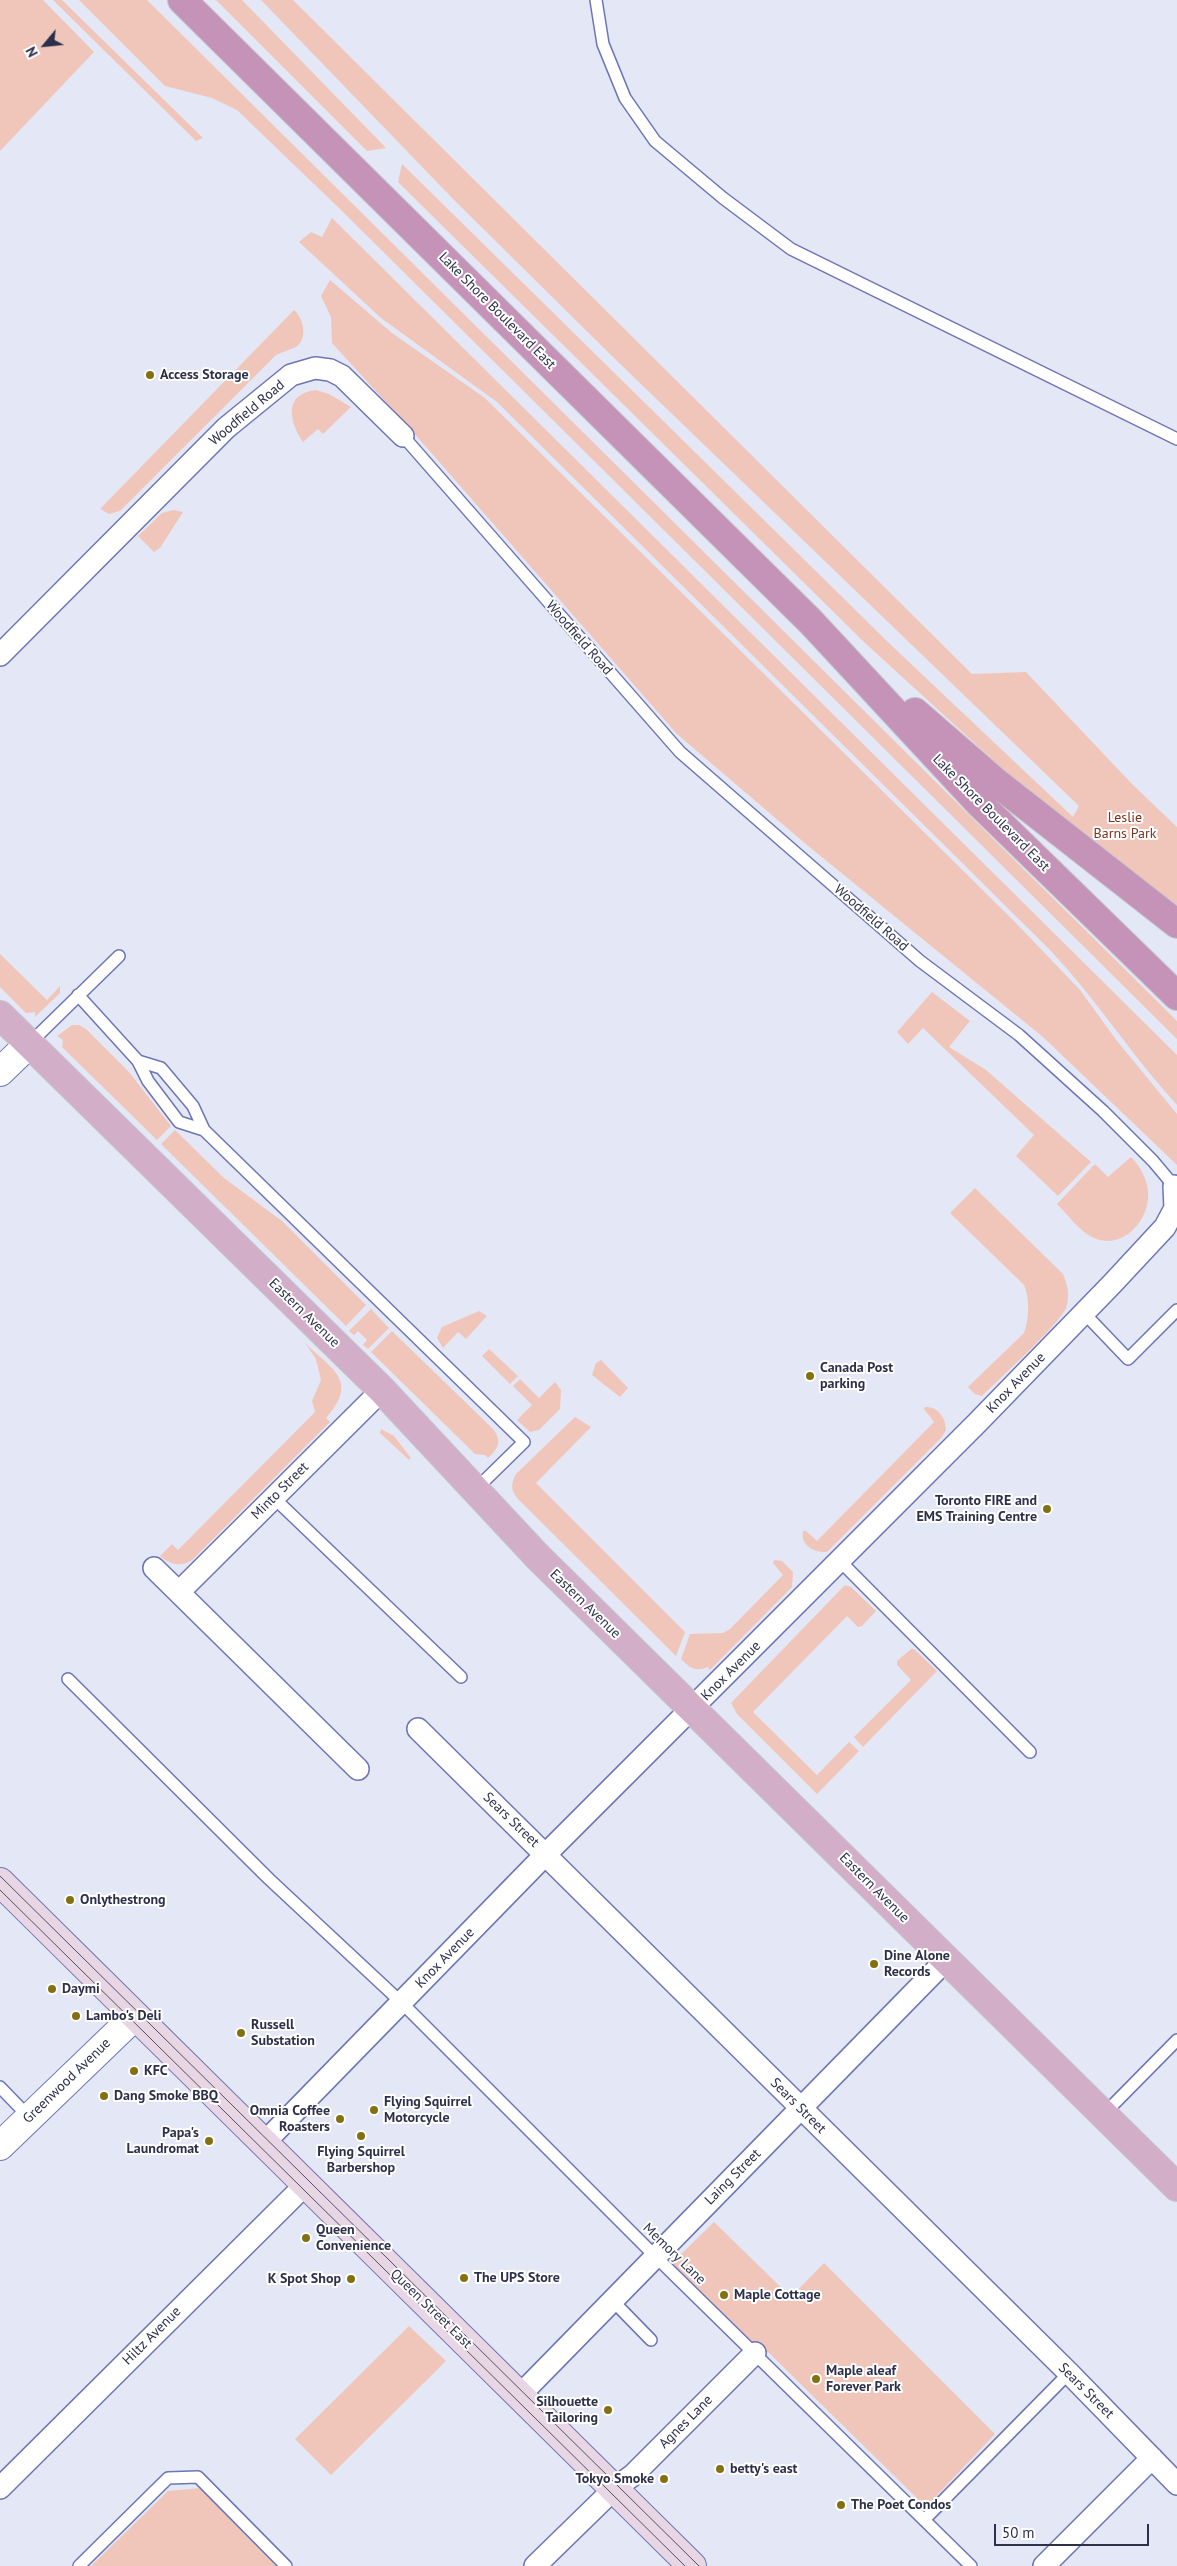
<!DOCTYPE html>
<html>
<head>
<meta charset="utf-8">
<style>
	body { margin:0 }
	#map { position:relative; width:1177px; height:2566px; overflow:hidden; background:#e4e7f5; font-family:"PT Sans",sans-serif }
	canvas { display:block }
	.north { position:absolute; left:20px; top:20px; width:50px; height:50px; -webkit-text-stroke:4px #fff; paint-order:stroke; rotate:242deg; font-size:14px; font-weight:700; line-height:20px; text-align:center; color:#2c304b }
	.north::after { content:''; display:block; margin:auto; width:18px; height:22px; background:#2c304b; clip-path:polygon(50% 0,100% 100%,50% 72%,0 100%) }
	.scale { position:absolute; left:994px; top:2524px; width:155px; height:22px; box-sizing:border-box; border:2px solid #2c304b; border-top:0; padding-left:6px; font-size:15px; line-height:18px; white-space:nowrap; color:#2c304b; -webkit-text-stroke:4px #fff; paint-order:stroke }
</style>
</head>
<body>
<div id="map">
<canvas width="1177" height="2566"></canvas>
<div class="north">N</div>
<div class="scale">50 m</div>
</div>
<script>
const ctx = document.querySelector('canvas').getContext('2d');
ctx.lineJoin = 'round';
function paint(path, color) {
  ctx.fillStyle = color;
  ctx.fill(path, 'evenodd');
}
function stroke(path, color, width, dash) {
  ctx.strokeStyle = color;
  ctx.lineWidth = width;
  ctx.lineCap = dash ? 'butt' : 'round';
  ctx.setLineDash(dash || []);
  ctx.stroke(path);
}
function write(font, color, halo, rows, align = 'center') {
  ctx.font = font + ' "PT Sans",sans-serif';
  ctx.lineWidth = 4;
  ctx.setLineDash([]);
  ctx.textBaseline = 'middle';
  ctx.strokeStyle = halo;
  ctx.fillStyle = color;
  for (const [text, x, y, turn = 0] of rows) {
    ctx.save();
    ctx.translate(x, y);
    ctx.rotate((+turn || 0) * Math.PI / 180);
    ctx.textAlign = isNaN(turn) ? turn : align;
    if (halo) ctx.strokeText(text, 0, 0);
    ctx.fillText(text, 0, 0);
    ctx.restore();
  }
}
paint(new Path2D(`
	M 0,0 L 43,0 L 94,52 L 0,151 Z
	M 53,0 L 62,0 L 203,138 L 196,141 Z
	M 79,0 L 147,0 L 1177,1021 L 1177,1039 L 341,210 L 237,110 L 212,98 L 165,86 Z
	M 216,0 L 242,0 L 386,148 L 367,151 Z
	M 261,0 L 293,0 L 972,674 L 1026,672 L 1133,785 L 1177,827 L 1177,911 L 1051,813 L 864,642 L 398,182 L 402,164 L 891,645 L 1073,817 L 1079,806 L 614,358 L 457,203 Z
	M 332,218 L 1177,1055 L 1177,1105 C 1132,1056 1097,1000 1051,951 L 497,402 L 381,318 L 299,242 L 311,232 L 322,237 Z
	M 330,280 L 392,333 L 485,398 L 500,413 L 1015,922 L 1080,990 L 1117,1041 L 1177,1114 L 1177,1165 L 1043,1037 L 807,845 L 677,734 L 413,432 L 332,343 L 331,317 L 321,296 Z
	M 294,310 C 304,319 308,339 296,347 C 290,350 282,352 276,355 L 120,511 L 109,514 L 100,509 Z
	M 316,390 L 329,394 L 351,407 L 323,434 L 318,429 L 303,442 C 289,421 283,394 316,390 Z
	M 173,510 L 183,512 L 160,548 L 154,552 L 138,536 L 162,513 Z
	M 0,954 L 47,1000 L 60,986 L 60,993 L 35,1017 L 35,1012 L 26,1013 L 0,987 Z
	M 932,992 L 970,1021 L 949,1047 L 986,1070 L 1091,1162 L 1058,1196 L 1016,1156 L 1034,1135 L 923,1028 L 908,1044 L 897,1032 Z
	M 72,1025 L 79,1025 L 86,1029 L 129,1072 L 171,1126 L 157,1140 L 62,1047 L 63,1040 L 57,1036 Z
	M 175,1130 L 224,1178 L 282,1221 L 366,1305 L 346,1326 L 161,1144 Z
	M 1131,1157 C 1140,1166 1147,1179 1148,1191 C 1151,1219 1123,1251 1094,1238 C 1080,1232 1068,1215 1057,1204 L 1095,1164 L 1108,1177 Z
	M 975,1188 L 1063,1274 C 1068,1286 1070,1296 1066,1308 C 1059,1325 998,1380 982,1396 L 975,1394 L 968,1387 L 1024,1333 C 1029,1320 1030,1298 1024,1285 L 950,1213 Z
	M 371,1309 L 389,1328 L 368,1349 L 363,1345 L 367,1340 L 358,1331 L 354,1335 L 349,1331 Z
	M 479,1311 L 487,1316 L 466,1339 L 458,1332 L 443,1348 L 437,1338 L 442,1327 Z
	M 392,1331 L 493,1429 C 502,1441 499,1448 488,1458 L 485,1455 L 475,1454 L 371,1352 Z
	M 305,1343 C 333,1370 359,1381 326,1418 L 330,1422 L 192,1560 C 180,1568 170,1564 160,1556 L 172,1544 L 178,1550 L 315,1412 L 312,1401 L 321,1380 L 316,1359 Z
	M 489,1349 L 518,1376 L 510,1384 L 482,1356 Z
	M 601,1360 L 628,1388 L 620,1397 L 592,1375 L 596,1363 Z
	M 520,1379 L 539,1398 L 555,1382 L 561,1390 L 560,1409 L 539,1430 L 530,1432 L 517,1420 L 532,1405 L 513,1386 Z
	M 925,1407 C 938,1406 946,1418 946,1430 L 941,1438 L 827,1552 C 815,1553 800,1546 803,1531 L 806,1531 L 817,1541 L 934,1422 L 924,1409 Z
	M 575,1417 L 591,1427 L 536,1483 L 685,1632 L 676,1656 L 523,1504 C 512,1493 509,1488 516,1474 Z
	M 381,1429 L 394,1436 L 411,1458 L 409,1460 L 380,1433 Z
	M 774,1560 L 782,1561 L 793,1572 L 792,1587 L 710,1670 L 708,1667 C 695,1672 690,1668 681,1659 L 690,1634 L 723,1633 L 730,1629 L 783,1575 L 773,1563 Z
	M 845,1585 L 851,1587 L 876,1611 L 862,1626 L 858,1627 L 847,1616 L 753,1712 L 817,1775 L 849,1742 L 859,1751 L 817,1794 L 737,1714 L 731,1703 Z
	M 911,1649 L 914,1649 L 937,1671 L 863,1747 L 854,1737 L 911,1680 L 897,1665 L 897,1661 Z
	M 714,2222 L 791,2297 L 824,2263 L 995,2434 L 926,2507 L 768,2352 L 765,2355 L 672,2263 Z
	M 409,2326 L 446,2361 L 331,2475 L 295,2439 Z
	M 201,2488 L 278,2566 L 91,2566 L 168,2491 Z`), '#f1c6ba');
const service = new Path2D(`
	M 596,0 L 603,44 L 625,98 L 655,141 L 723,198 L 791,249 L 1177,439
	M 403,436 L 680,752 L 920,961 L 1019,1035 L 1103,1111 L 1153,1161 L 1174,1186
	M 78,995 L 138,1061 L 148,1081 L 179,1122 L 204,1130
	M 29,1044 L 119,956
	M 138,1061 L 161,1068 L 193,1106 L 204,1130 L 524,1442 L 476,1489
	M 1084,1313 L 1128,1359 L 1177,1310
	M 274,1498 L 461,1677
	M 840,1561 L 1030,1752
	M 68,1679 L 269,1879 L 402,2003 L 655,2256 L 971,2566
	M 0,2087 L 29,2117
	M 1104,2114 L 1177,2040
	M 612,2300 L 651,2340
	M 924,2520 L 1069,2373
	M 79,2566 L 168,2478 L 198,2477 L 286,2566`);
const minor = new Path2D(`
	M 0,655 L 226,428 L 291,375 L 315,368 L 330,370 L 342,376 L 403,436
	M 154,1568 L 358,1769
	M 179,1592 L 382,1390
	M 418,1729 L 1069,2373 L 1177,2484
	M 264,2143 L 546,1854 L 978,1422 L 1112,1284 L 1165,1227 L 1175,1208 L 1174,1186
	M 520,2395 L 947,1959
	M 0,2488 L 305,2185
	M 535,2566 L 614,2489 L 633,2475 L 755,2353
	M 1044,2566 L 1152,2458`);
const tertiary = new Path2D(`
	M 0,1072 L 29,1044
	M 0,2146 L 135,2016`);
const secondary = new Path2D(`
	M 0,1882 L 692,2566`);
const primary = new Path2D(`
	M 0,1015 L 382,1390 L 537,1556 L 1177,2187`);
const trunk = new Path2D(`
	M 182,0 L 811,622 L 979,803 L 1177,996
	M 915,712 L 997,783 L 1177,924`);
stroke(service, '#6d76b5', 14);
stroke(minor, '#6d76b5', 24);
stroke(tertiary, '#6d76b5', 30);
stroke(secondary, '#6d76b5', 30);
stroke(primary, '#c4c5cd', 30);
stroke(trunk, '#c4c5cd', 30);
stroke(service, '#fff', 11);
stroke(minor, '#fff', 21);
stroke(tertiary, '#fff', 28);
stroke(secondary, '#e9d6e4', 28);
stroke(primary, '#d3aec9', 28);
stroke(trunk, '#c493b7', 28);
stroke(new Path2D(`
	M 0,1876 L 699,2566
	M 0,1890 L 685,2566`), '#4d516a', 1);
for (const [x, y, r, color] of [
	[150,375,5,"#837111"],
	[810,1376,5,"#837111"],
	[1047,1509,5,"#837111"],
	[70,1900,5,"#837111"],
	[874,1964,5,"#837111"],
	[52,1989,5,"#837111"],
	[76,2016,5,"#837111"],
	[241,2033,5,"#837111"],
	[134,2071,5,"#837111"],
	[104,2096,5,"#837111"],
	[374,2110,5,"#837111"],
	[340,2119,5,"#837111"],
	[361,2136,5,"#837111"],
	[209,2141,5,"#837111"],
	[306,2238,5,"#837111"],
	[464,2278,5,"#837111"],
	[351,2279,5,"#837111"],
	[724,2295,5,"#837111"],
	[816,2379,5,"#837111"],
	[608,2410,5,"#837111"],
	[720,2469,5,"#837111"],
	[664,2479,5,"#837111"],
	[841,2505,5,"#837111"]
]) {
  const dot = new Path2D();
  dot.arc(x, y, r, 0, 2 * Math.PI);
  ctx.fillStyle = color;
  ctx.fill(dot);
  stroke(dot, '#fff', 2);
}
write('14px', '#2c304b', '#fff', [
	["Lake Shore Boulevard East",497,311,45],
	["Woodfield Road",247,413,-40],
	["Woodfield Road",579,638,49],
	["Lake Shore Boulevard East",991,813,45],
	["Woodfield Road",871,918,41],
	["Eastern Avenue",304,1313,44],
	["Knox Avenue",1016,1383,-46],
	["Minto Street",280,1491,-45],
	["Eastern Avenue",585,1604,44],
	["Knox Avenue",731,1671,-45],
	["Sears Street",511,1820,44],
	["Eastern Avenue",874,1888,45],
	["Knox Avenue",445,1958,-46],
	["Greenwood Avenue",67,2081,-44],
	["Sears Street",798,2106,45],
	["Laing Street",733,2177,-45],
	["Memory Lane",674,2254,44],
	["Queen Street East",431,2309,44],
	["Hiltz Avenue",152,2336,-45],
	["Sears Street",1086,2391,45],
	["Agnes Lane",686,2422,-45]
]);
write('bold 14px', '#2c304b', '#fff', [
	["Access Storage",160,375],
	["Canada Post",820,1368],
	["parking",820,1384],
	["Toronto FIRE and",1037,1501,"right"],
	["EMS Training Centre",1037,1517,"right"],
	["Onlythestrong",80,1900],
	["Dine Alone",884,1956],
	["Records",884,1972],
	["Daymi",62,1989],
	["Lambo's Deli",86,2016],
	["Russell",251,2025],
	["Substation",251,2041],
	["KFC",144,2071],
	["Dang Smoke BBQ",114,2096],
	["Flying Squirrel",384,2102],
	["Motorcycle",384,2118],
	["Omnia Coffee",330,2111,"right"],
	["Roasters",330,2127,"right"],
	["Papa's",199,2133,"right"],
	["Laundromat",199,2149,"right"],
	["Flying Squirrel",361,2152,"center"],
	["Barbershop",361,2168,"center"],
	["Queen",316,2230],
	["Convenience",316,2246],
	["The UPS Store",474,2278],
	["K Spot Shop",341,2279,"right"],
	["Maple Cottage",734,2295],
	["Maple aleaf",826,2371],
	["Forever Park",826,2387],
	["Silhouette",598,2402,"right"],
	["Tailoring",598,2418,"right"],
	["betty's east",730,2469],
	["Tokyo Smoke",654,2479,"right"],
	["The Poet Condos",851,2505]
], 'left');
write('14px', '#7e321b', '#fff', [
	["Leslie",1125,818],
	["Barns Park",1125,834]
]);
</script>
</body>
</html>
